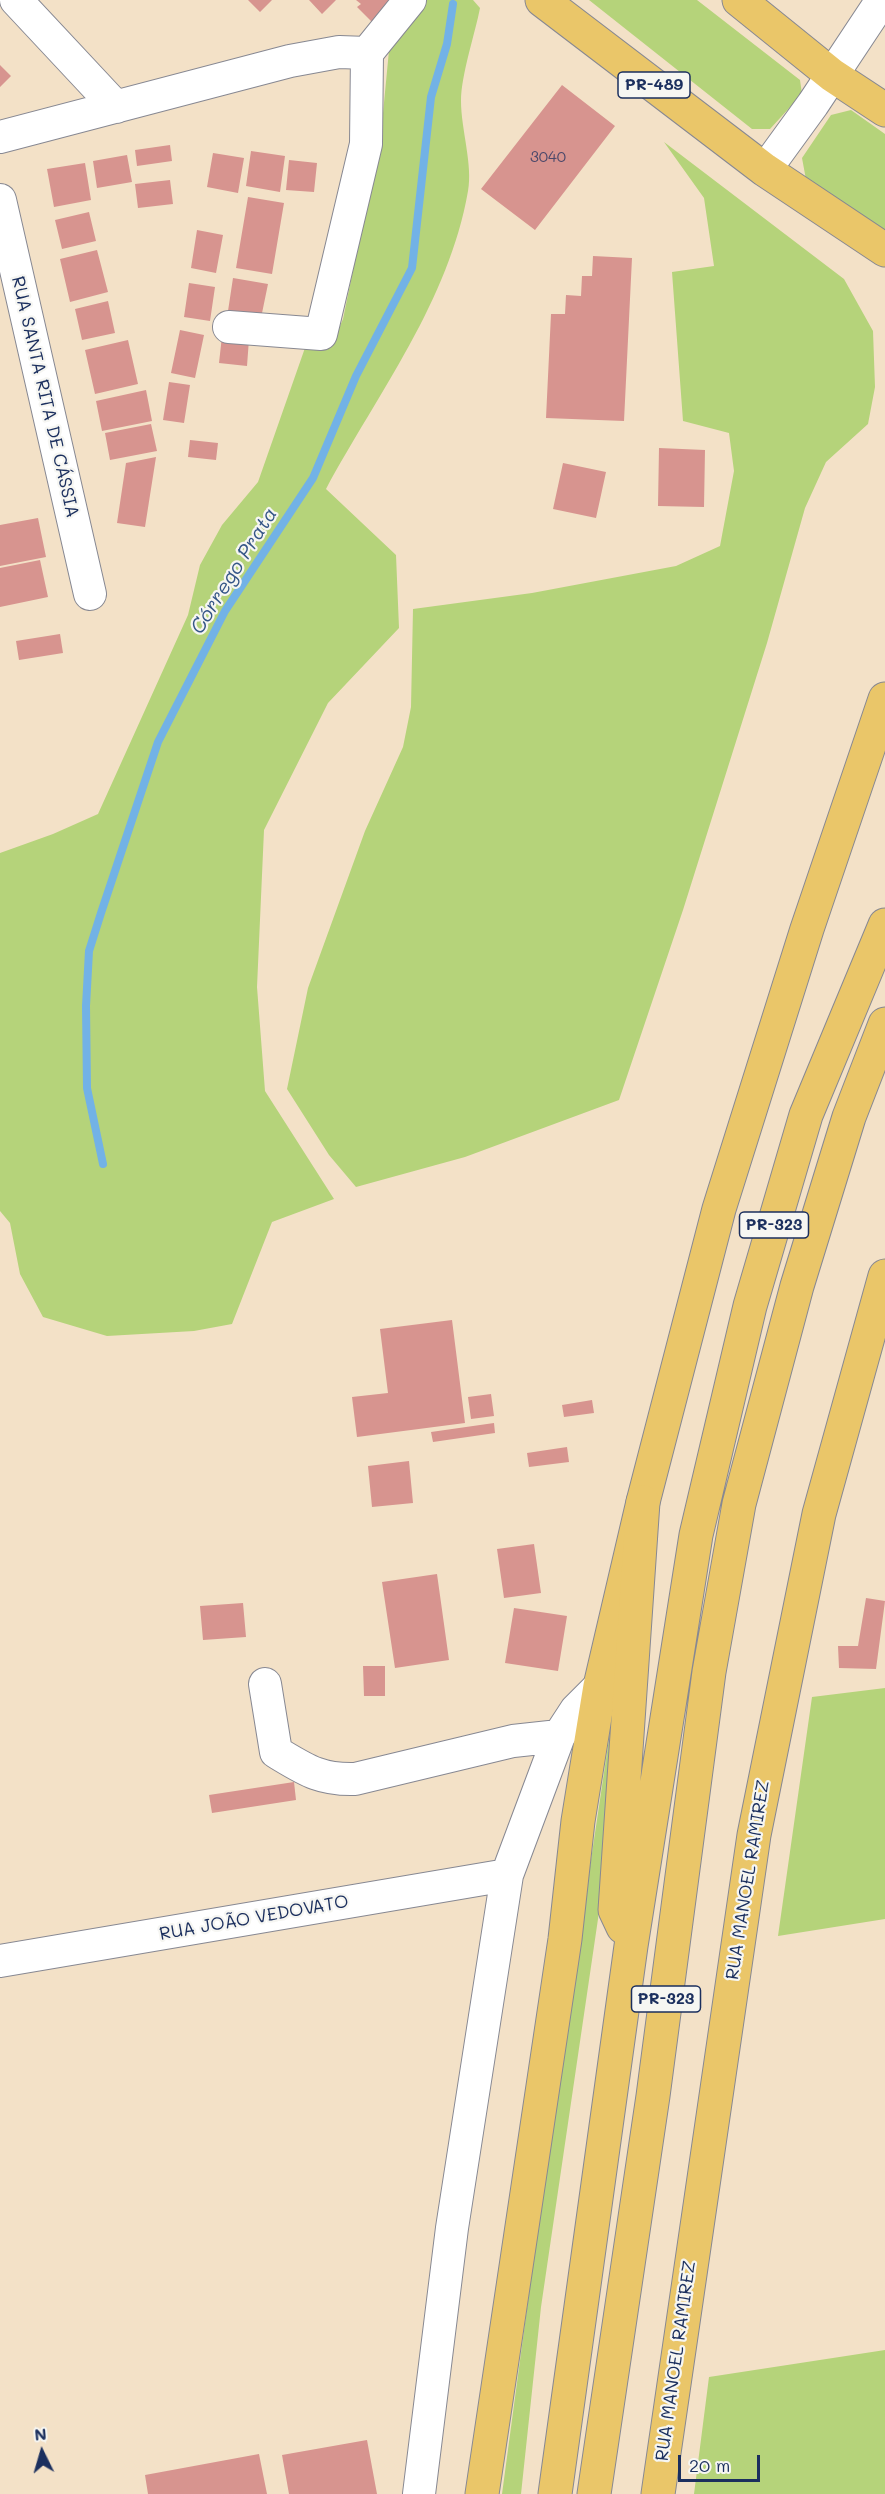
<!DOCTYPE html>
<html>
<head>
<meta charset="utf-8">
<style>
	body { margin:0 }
	#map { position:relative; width:885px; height:2494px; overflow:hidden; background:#f3e1c7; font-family:Mali,sans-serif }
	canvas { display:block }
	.north { position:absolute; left:12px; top:2422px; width:60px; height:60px; -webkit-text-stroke:4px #f6f6f2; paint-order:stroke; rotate:355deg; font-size:16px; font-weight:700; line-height:24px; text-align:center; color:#1b2f5e }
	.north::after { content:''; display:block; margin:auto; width:21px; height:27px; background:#1b2f5e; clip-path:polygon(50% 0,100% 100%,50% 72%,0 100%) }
	.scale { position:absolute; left:678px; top:2455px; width:82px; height:27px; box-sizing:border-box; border:3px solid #1b2f5e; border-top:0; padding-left:8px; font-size:18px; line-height:21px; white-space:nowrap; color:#1b2f5e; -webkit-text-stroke:4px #f6f6f2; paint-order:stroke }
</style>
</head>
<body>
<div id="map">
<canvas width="885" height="2494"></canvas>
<div class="north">N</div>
<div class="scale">20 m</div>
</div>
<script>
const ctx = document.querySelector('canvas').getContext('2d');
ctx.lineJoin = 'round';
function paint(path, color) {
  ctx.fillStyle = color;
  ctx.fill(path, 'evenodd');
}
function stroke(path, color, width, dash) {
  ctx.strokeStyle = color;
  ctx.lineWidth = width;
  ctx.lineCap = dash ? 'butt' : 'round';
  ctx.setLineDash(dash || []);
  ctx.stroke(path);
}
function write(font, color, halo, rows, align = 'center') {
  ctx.font = font + ' Mali,sans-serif';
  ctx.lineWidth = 4.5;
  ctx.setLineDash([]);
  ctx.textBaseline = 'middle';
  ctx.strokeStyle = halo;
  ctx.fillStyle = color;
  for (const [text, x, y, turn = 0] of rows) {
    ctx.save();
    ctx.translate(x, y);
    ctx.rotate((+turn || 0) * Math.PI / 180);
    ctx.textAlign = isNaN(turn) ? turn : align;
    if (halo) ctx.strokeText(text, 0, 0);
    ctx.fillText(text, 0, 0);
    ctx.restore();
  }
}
paint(new Path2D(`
	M 425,0 L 473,0 L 480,8 C 475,34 461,75 461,101 C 461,129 473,165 468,191 C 449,301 378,393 326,489 L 396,555 L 399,628 L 328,703 L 264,830 L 257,987 L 265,1091 L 334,1199 L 272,1222 L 232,1324 L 194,1331 L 107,1336 L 43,1317 L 20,1274 L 10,1223 L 0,1211 L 0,853 L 53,834 L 98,814 L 188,615 L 200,565 L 222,525 L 258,482 L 306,345 L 331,347 L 343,319 L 381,134 L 390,40 Z
	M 589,0 L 697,0 L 800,80 L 802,94 L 770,129 L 752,129 Z
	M 851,110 L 885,134 L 885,238 L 807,185 L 802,158 L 831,115 Z
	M 664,142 L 844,279 L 873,331 L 875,387 L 868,424 L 826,462 L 805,508 L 767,643 L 683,910 L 619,1100 L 465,1157 L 356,1187 L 329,1155 L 287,1089 L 308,988 L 365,831 L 403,747 L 411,707 L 413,609 L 532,593 L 676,566 L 720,546 L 734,471 L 729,433 L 683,421 L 672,272 L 714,266 L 704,198 Z
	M 885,1688 L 885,1919 L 778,1936 L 812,1697 Z
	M 612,1719 L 608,1830 L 598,1919 L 541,2307 L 521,2494 L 502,2494 L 554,2108 Z
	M 885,2350 L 885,2494 L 694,2494 L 709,2377 Z`), '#b5d37a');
stroke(new Path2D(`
	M 103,1164 L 87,1088 L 86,1006 L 89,951 L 101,913 L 158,742 L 225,611 L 313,478 L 356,376 L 412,268 L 431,97 L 447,44 L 453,4`), '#72b2e6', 8);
paint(new Path2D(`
	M 248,0 L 272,0 L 260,12 Z
	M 309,0 L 336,0 L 322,14 Z
	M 356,0 L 396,0 L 373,23 L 357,7 L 361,4 Z
	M 0,65 L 11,76 L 0,87 Z
	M 562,85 L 615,126 L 535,230 L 481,189 Z
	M 170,145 L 172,161 L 137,166 L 135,150 Z
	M 251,151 L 285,156 L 280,192 L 246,186 Z
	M 213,153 L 244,158 L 238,193 L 207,187 Z
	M 127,155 L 132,182 L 97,188 L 93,161 Z
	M 289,160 L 317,163 L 314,192 L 286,190 Z
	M 85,163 L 91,200 L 54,207 L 47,169 Z
	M 170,180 L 173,204 L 138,208 L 135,184 Z
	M 248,197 L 284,203 L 272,274 L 236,268 Z
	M 89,212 L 96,241 L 62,249 L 55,220 Z
	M 197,230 L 223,235 L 216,273 L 191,268 Z
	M 97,250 L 108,292 L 70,302 L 60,259 Z
	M 593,256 L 632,258 L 624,421 L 546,418 L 551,314 L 565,314 L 566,295 L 581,296 L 582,276 L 592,276 Z
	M 233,278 L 268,284 L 261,318 L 228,311 Z
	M 189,283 L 215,287 L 210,321 L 184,317 Z
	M 108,301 L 115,333 L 82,340 L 75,309 Z
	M 180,330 L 204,335 L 195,378 L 171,373 Z
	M 222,336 L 249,339 L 247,366 L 219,363 Z
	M 128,340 L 138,384 L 95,394 L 85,350 Z
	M 169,382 L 190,385 L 184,423 L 163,420 Z
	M 146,390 L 152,421 L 102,431 L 96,401 Z
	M 151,424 L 157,451 L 110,460 L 105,433 Z
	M 190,440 L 218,443 L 216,460 L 188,457 Z
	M 659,448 L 705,450 L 704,507 L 658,506 Z
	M 156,457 L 145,527 L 117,523 L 126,463 Z
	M 563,463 L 606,472 L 596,518 L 553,509 Z
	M 38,518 L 46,557 L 0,566 L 0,525 Z
	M 40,560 L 48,597 L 0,607 L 0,568 Z
	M 60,634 L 63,653 L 19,660 L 16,641 Z
	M 452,1320 L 465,1423 L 357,1437 L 352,1397 L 388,1393 L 380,1329 Z
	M 491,1394 L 494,1416 L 471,1419 L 468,1397 Z
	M 592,1400 L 594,1413 L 564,1417 L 562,1405 Z
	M 494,1423 L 495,1433 L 433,1442 L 431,1432 Z
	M 567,1447 L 569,1462 L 529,1467 L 527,1453 Z
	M 409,1461 L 413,1503 L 372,1507 L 368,1466 Z
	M 534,1544 L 541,1593 L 504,1598 L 497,1549 Z
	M 437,1574 L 449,1660 L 395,1668 L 382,1582 Z
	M 866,1598 L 885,1601 L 876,1669 L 839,1668 L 838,1646 L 858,1646 Z
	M 243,1603 L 246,1637 L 203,1640 L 200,1606 Z
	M 514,1608 L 567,1616 L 558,1671 L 505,1663 Z
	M 363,1666 L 385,1666 L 385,1696 L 364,1696 Z
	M 294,1782 L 296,1800 L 212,1813 L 209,1795 Z
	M 367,2440 L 377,2494 L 289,2494 L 282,2455 Z
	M 259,2454 L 267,2494 L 148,2494 L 145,2475 Z`), '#d7948f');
const street = new Path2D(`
	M 16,0 L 116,107
	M 367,53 L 410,0
	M 0,137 L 290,61 L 339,52 L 367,53 L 366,144 L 321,334 L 229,327
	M 765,170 L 813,104 L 882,0
	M 0,200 L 90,594
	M 265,1684 L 276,1752 C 306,1770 320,1780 355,1779 L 513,1741 L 559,1736
	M 0,1961 L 507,1875
	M 419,2494 L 452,2228 L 507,1875 L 559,1736 L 576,1710 L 600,1686`);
const primary = new Path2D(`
	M 542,0 L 765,170 L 885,250
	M 739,0 L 832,75 L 885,110
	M 482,2494 L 565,1939 L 578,1821 L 600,1686 L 643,1502 L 719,1209 L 807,929 L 885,699
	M 658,2494 L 754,1835 L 819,1514 L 885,1276`);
const highway = new Path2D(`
	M 623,1927 L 615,1910 L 643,1502
	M 555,2494 L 631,1946 L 696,1535 L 750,1306 L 806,1115 L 885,925
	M 594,2494 L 653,2096 L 709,1672 L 739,1504 L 797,1286 L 849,1117 L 885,1024`);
stroke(street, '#878892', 34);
stroke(primary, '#878892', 35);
stroke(highway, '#878892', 35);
stroke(street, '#fff', 32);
stroke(primary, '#eac669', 33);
stroke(highway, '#eac669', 33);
write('15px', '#4a486a', null, [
	["3040",548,157]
]);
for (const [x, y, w] of [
	[654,85,72],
	[774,1225,69],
	[666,1999,69]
]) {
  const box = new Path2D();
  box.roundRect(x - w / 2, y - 13, w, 26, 4.5);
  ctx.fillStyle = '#f6f6f2';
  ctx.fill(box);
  stroke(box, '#1b2f5e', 1.5);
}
write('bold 16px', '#1b2f5e', null, [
	["PR-489",654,85],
	["PR-323",774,1225],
	["PR-323",666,1999]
]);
write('18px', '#1b2f5e', '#f6f6f2', [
	["RUA SANTA RITA DE CÁSSIA",45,397,77],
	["RUA MANOEL RAMIREZ",748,1880,-81],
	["RUA JOÃO VEDOVATO",254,1918,-10],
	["RUA MANOEL RAMIREZ",676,2361,-82]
]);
write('italic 20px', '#355687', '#f6f6f2', [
	["Córrego Prata",234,571,-58]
]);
</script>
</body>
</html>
